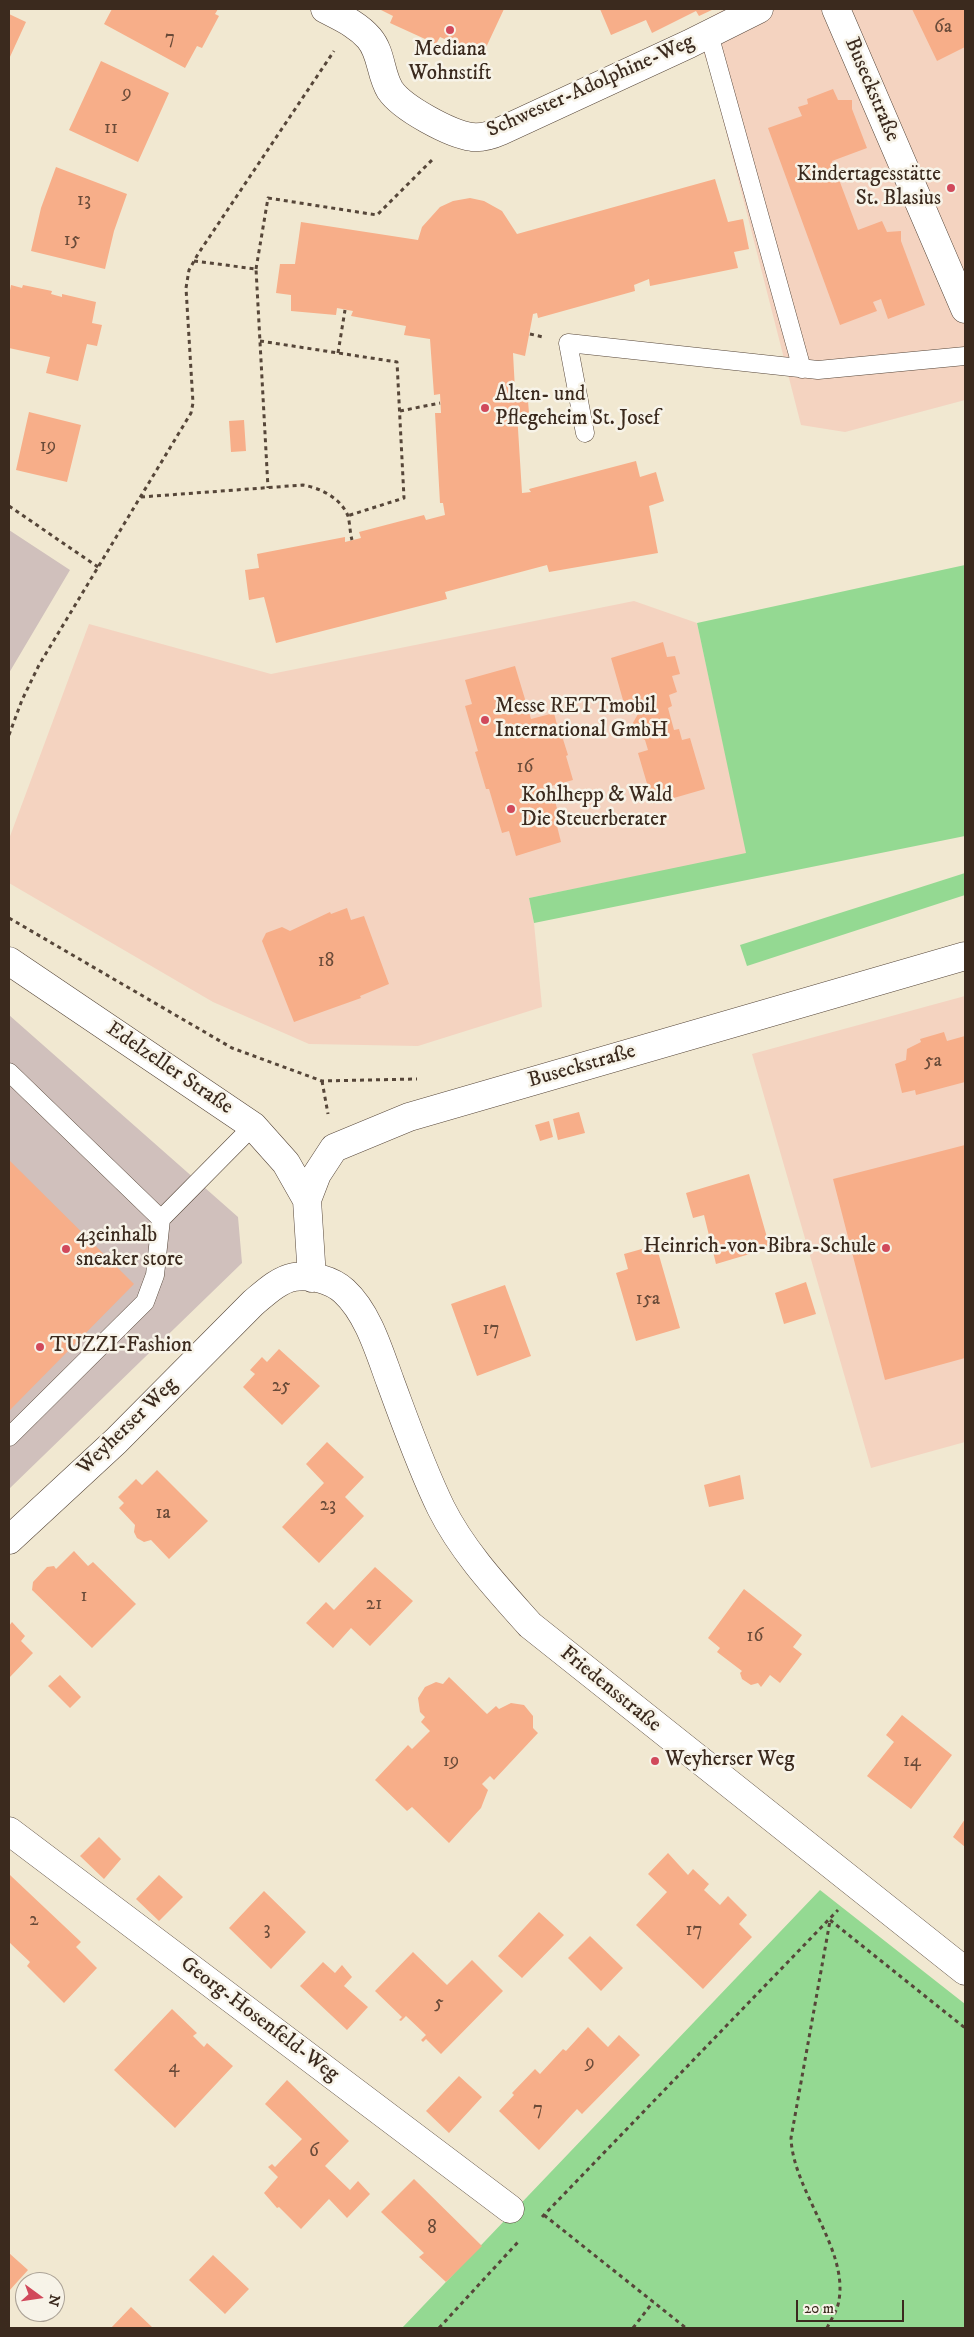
<!DOCTYPE html>
<html>
<head>
<meta charset="utf-8">
<style>
	body { margin:0 }
	#map { position:relative; width:974px; height:2337px; overflow:hidden; background:#f1e8d1; font-family:"IM FELL DW Pica",serif }
	canvas { display:block }
	.frame { position:absolute; inset:0; border:10px solid #3b2a1e; pointer-events:none }
	.north { position:absolute; left:15px; top:2272px; width:50px; height:50px; box-sizing:border-box; background:#f7f3e8; border:1px solid #aca397; border-radius:50%; rotate:104deg; font-size:14px; font-weight:700; line-height:20px; text-align:center; color:#3b2a1e }
	.north::after { content:''; display:block; margin:auto; width:18px; height:22px; background:#d1495b; clip-path:polygon(50% 0,100% 100%,50% 72%,0 100%) }
	.scale { position:absolute; left:796px; top:2300px; width:108px; height:22px; box-sizing:border-box; border:2px solid #3b2a1e; border-top:0; padding-left:6px; font-size:15px; line-height:18px; white-space:nowrap; color:#3b2a1e; -webkit-text-stroke:4px #f7f3e8; paint-order:stroke }
</style>
</head>
<body>
<div id="map">
<canvas width="974" height="2337"></canvas>
<div class="frame"></div>
<div class="north">N</div>
<div class="scale">20 m</div>
</div>
<script>
const ctx = document.querySelector('canvas').getContext('2d');
ctx.lineJoin = 'round';
function paint(path, color) {
  ctx.fillStyle = color;
  ctx.fill(path, 'evenodd');
}
function stroke(path, color, width, dash) {
  ctx.strokeStyle = color;
  ctx.lineWidth = width;
  ctx.lineCap = dash ? 'butt' : 'round';
  ctx.setLineDash(dash || []);
  ctx.stroke(path);
}
function write(font, color, halo, rows, align = 'center') {
  ctx.font = font + ' "IM FELL DW Pica",serif';
  ctx.lineWidth = 5;
  ctx.setLineDash([]);
  ctx.textBaseline = 'middle';
  ctx.strokeStyle = halo;
  ctx.fillStyle = color;
  for (const [text, x, y, turn = 0] of rows) {
    ctx.save();
    ctx.translate(x, y);
    ctx.rotate((+turn || 0) * Math.PI / 180);
    ctx.textAlign = isNaN(turn) ? turn : align;
    if (halo) ctx.strokeText(text, 0, 0);
    ctx.fillText(text, 0, 0);
    ctx.restore();
  }
}
paint(new Path2D(`
	M 725,9 L 965,9 L 965,400 L 845,432 L 801,425 L 711,73 L 694,26 Z
	M 634,601 L 697,623 L 747,854 L 529,898 L 534,923 L 542,1007 L 418,1046 L 309,1044 L 213,1002 L 9,883 L 9,839 L 89,624 L 271,674 Z
	M 965,996 L 965,1442 L 871,1468 L 752,1054 Z`), '#f4d3c0');
paint(new Path2D(`
	M 9,530 L 70,570 L 9,673 Z
	M 9,1015 L 238,1217 L 242,1263 L 9,1489 Z`), '#d0c0bc');
paint(new Path2D(`
	M 965,565 L 965,836 L 534,923 L 529,898 L 746,853 L 697,623 Z
	M 965,873 L 965,895 L 747,966 L 740,945 Z
	M 820,1890 L 965,2004 L 965,2328 L 402,2328 Z`), '#94d992');
paint(new Path2D(`
	M 112,9 L 218,9 L 215,14 L 219,16 L 202,48 L 197,46 L 185,68 L 104,24 Z
	M 379,9 L 504,9 L 482,56 L 440,37 L 436,44 L 390,23 L 393,16 Z
	M 600,9 L 714,9 L 699,16 L 696,11 L 652,33 L 646,20 L 611,35 Z
	M 912,9 L 965,9 L 965,47 L 937,61 Z
	M 9,14 L 26,22 L 9,59 Z
	M 101,61 L 169,93 L 138,162 L 69,130 Z
	M 833,89 L 838,100 L 852,100 L 852,109 L 867,148 L 832,161 L 858,230 L 882,221 L 887,232 L 901,231 L 901,241 L 925,305 L 888,319 L 881,299 L 873,302 L 877,311 L 840,325 L 768,128 L 802,116 L 798,107 L 808,104 L 807,99 Z
	M 56,167 L 127,194 L 114,231 L 105,269 L 31,251 L 41,208 Z
	M 715,179 L 728,222 L 743,219 L 749,249 L 734,252 L 738,268 L 650,286 L 649,279 L 634,285 L 635,291 L 538,318 L 537,313 L 533,314 L 525,356 L 513,353 L 515,390 L 527,389 L 529,413 L 517,413 L 522,493 L 531,492 L 529,489 L 636,461 L 640,477 L 656,472 L 664,501 L 649,506 L 658,553 L 549,572 L 547,565 L 445,592 L 447,599 L 276,643 L 264,597 L 249,600 L 245,570 L 259,568 L 257,554 L 345,537 L 345,542 L 361,538 L 359,532 L 424,515 L 426,520 L 445,515 L 443,503 L 440,503 L 435,413 L 441,413 L 440,394 L 434,395 L 430,339 L 404,335 L 406,326 L 351,316 L 353,311 L 337,308 L 336,315 L 291,311 L 291,295 L 276,293 L 280,264 L 295,264 L 301,222 L 418,240 L 422,227 L 440,207 L 453,201 L 470,198 L 484,201 L 502,211 L 517,234 Z
	M 11,285 L 22,288 L 23,285 L 52,291 L 51,294 L 62,297 L 62,294 L 96,302 L 92,323 L 102,325 L 97,346 L 87,344 L 78,381 L 46,373 L 50,357 L 9,348 L 9,296 Z
	M 29,412 L 81,425 L 67,482 L 16,470 Z
	M 244,420 L 246,451 L 231,452 L 229,421 Z
	M 663,642 L 667,657 L 675,656 L 680,674 L 672,676 L 677,692 L 669,695 L 672,706 L 668,708 L 674,730 L 679,729 L 682,740 L 690,738 L 705,789 L 653,804 L 638,753 L 648,750 L 645,740 L 632,733 L 630,728 L 638,714 L 635,705 L 625,707 L 611,658 Z
	M 515,666 L 531,719 L 554,713 L 560,737 L 562,736 L 568,755 L 566,756 L 573,780 L 551,786 L 559,816 L 555,818 L 561,842 L 516,856 L 509,831 L 502,833 L 489,789 L 486,789 L 475,752 L 478,751 L 465,706 L 472,704 L 465,680 Z
	M 347,908 L 351,920 L 364,916 L 389,984 L 360,996 L 361,998 L 294,1022 L 262,941 L 266,933 L 282,927 L 290,931 L 330,912 L 331,914 Z
	M 944,1032 L 947,1041 L 965,1036 L 965,1082 L 916,1095 L 915,1090 L 902,1093 L 895,1064 L 906,1060 L 907,1049 L 921,1042 L 920,1039 Z
	M 579,1112 L 585,1133 L 558,1140 L 553,1119 Z
	M 549,1121 L 553,1137 L 540,1141 L 535,1125 Z
	M 965,1145 L 965,1358 L 885,1380 L 833,1179 Z
	M 9,1160 L 134,1284 L 9,1411 Z
	M 749,1174 L 770,1248 L 716,1264 L 704,1215 L 693,1218 L 686,1193 Z
	M 656,1245 L 680,1328 L 636,1341 L 616,1273 L 628,1269 L 624,1254 Z
	M 806,1282 L 816,1314 L 784,1324 L 775,1293 Z
	M 505,1285 L 531,1356 L 477,1376 L 451,1304 Z
	M 279,1349 L 320,1386 L 282,1425 L 243,1387 L 255,1374 L 250,1370 L 262,1357 L 267,1362 Z
	M 327,1442 L 364,1477 L 345,1497 L 364,1516 L 319,1563 L 282,1527 L 324,1483 L 306,1464 Z
	M 157,1470 L 208,1521 L 169,1559 L 151,1540 L 144,1542 L 137,1538 L 134,1532 L 135,1525 L 119,1508 L 124,1503 L 118,1497 L 136,1479 L 142,1485 Z
	M 740,1475 L 744,1499 L 709,1507 L 704,1485 Z
	M 74,1551 L 88,1566 L 93,1562 L 136,1604 L 92,1648 L 32,1590 L 33,1582 L 47,1567 L 54,1566 L 56,1569 Z
	M 375,1567 L 413,1601 L 370,1646 L 351,1628 L 333,1648 L 306,1623 L 326,1602 L 334,1610 Z
	M 744,1589 L 802,1635 L 793,1647 L 802,1654 L 780,1683 L 770,1675 L 761,1687 L 758,1683 L 751,1685 L 742,1679 L 740,1673 L 742,1671 L 717,1652 L 720,1648 L 708,1638 Z
	M 12,1622 L 25,1636 L 21,1641 L 33,1653 L 9,1678 L 9,1626 Z
	M 60,1675 L 81,1697 L 70,1708 L 48,1686 Z
	M 449,1677 L 487,1714 L 496,1706 L 499,1709 L 511,1703 L 524,1705 L 533,1716 L 533,1728 L 538,1733 L 494,1780 L 490,1776 L 482,1784 L 488,1790 L 481,1808 L 449,1843 L 412,1807 L 407,1811 L 375,1780 L 408,1745 L 412,1749 L 430,1731 L 421,1722 L 425,1717 L 420,1712 L 418,1698 L 425,1687 L 436,1682 L 443,1684 Z
	M 902,1715 L 952,1755 L 911,1809 L 867,1776 L 894,1742 L 886,1735 Z
	M 965,1819 L 965,1847 L 953,1837 Z
	M 99,1837 L 121,1859 L 104,1879 L 80,1856 Z
	M 668,1853 L 688,1875 L 693,1869 L 709,1884 L 704,1890 L 720,1905 L 728,1896 L 747,1915 L 739,1924 L 752,1937 L 703,1989 L 636,1925 L 667,1892 L 648,1874 Z
	M 10,1875 L 81,1942 L 76,1947 L 97,1968 L 64,2003 L 27,1966 L 30,1962 L 9,1942 Z
	M 159,1875 L 183,1897 L 159,1921 L 136,1899 Z
	M 264,1891 L 306,1932 L 271,1969 L 229,1928 Z
	M 539,1912 L 564,1935 L 522,1978 L 498,1956 Z
	M 590,1936 L 623,1968 L 601,1991 L 568,1958 Z
	M 413,1952 L 447,1985 L 472,1960 L 503,1991 L 441,2054 L 426,2039 L 423,2042 L 421,2040 L 426,2035 L 406,2016 L 401,2021 L 399,2020 L 402,2017 L 375,1991 Z
	M 323,1962 L 335,1973 L 342,1965 L 352,1977 L 344,1986 L 368,2007 L 347,2030 L 300,1986 Z
	M 172,2009 L 197,2033 L 193,2036 L 204,2047 L 207,2043 L 233,2066 L 175,2128 L 114,2070 Z
	M 588,2027 L 608,2047 L 619,2035 L 640,2055 L 582,2114 L 577,2109 L 539,2150 L 499,2111 L 514,2095 L 512,2093 L 535,2069 L 540,2074 L 563,2049 L 566,2051 Z
	M 459,2076 L 482,2097 L 449,2133 L 426,2111 Z
	M 287,2080 L 349,2141 L 325,2166 L 350,2190 L 358,2181 L 370,2194 L 347,2218 L 329,2199 L 301,2229 L 279,2207 L 277,2208 L 264,2193 L 278,2177 L 268,2167 L 272,2164 L 275,2167 L 302,2139 L 265,2104 Z
	M 414,2179 L 482,2246 L 446,2282 L 419,2257 L 424,2253 L 381,2212 Z
	M 9,2253 L 28,2270 L 9,2291 Z
	M 213,2255 L 249,2289 L 225,2314 L 189,2280 Z
	M 131,2307 L 153,2328 L 111,2328 Z`), '#f7ae89');
const service = new Path2D(`
	M 709,34 L 802,369
	M 585,433 L 568,343 L 818,370 L 965,356
	M 9,1072 L 161,1219 L 253,1126
	M 9,1437 L 145,1302 L 155,1275 L 161,1219`);
const minor = new Path2D(`
	M 325,9 C 340,17 357,24 369,38 C 382,53 380,74 390,90 C 402,108 450,134 472,137 C 482,138 492,135 501,131 L 689,44 L 759,9
	M 836,9 L 965,309
	M 9,961 L 253,1126 L 286,1163 L 307,1200
	M 312,1278 L 307,1200 L 317,1174 L 334,1148 L 409,1117 L 965,956
	M 9,1540 L 116,1441 L 253,1303 C 265,1293 278,1280 294,1277 C 310,1274 332,1280 344,1291 C 368,1313 379,1351 390,1381 C 406,1424 421,1467 441,1508 C 463,1552 498,1589 530,1625 L 965,1971
	M 9,1831 L 510,2209`);
stroke(service, '#564639', 19);
stroke(minor, '#564639', 29);
stroke(new Path2D(`
	M 194,261 L 256,269 L 268,488
	M 256,269 L 268,198 L 377,215 L 433,159
	M 530,334 L 543,337
	M 260,341 L 397,362 L 404,498 L 347,516
	M 338,353 L 345,310
	M 400,411 L 440,403
	M 141,497 L 303,485 C 320,488 341,498 348,516 C 350,524 350,533 352,540
	M 9,506 L 98,567
	M 9,735 L 22,700 L 39,665 L 191,413 L 193,403 L 186,288 L 189,270 L 198,254 L 334,51
	M 9,918 L 232,1048 L 322,1081 L 417,1079
	M 322,1081 L 328,1114
	M 830,1920 L 965,2028
	M 544,2215 L 686,2328
	M 542,2217 L 838,1910
	M 439,2328 L 519,2241
	M 633,2328 L 653,2302
	M 827,2328 C 831,2320 838,2309 839,2300 C 848,2248 793,2191 791,2138 L 830,1921`), '#564639', 3, [4, 4]);
stroke(service, '#fff', 18);
stroke(minor, '#fff', 28);
for (const [x, y, r, color] of [
	[450,30,5,"#d1495b"],
	[951,188,5,"#d1495b"],
	[485,408,5,"#d1495b"],
	[485,720,5,"#d1495b"],
	[511,809,5,"#d1495b"],
	[886,1248,5,"#d1495b"],
	[66,1249,5,"#d1495b"],
	[40,1347,5,"#d1495b"],
	[655,1761,5,"#d1495b"]
]) {
  const dot = new Path2D();
  dot.arc(x, y, r, 0, 2 * Math.PI);
  ctx.fillStyle = color;
  ctx.fill(dot);
  stroke(dot, '#f7f3e8', 2);
}
write('19px', '#6a4b39', null, [
	["6a",943,28],
	["7",170,39],
	["9",127,94],
	["11",111,129],
	["13",84,201],
	["15",72,241],
	["19",48,447],
	["16",525,768],
	["18",326,962],
	["5a",933,1062],
	["15a",648,1300],
	["17",491,1330],
	["25",281,1387],
	["23",328,1506],
	["1a",163,1514],
	["1",84,1597],
	["21",374,1605],
	["16",755,1637],
	["19",451,1762],
	["14",912,1762],
	["2",34,1921],
	["3",267,1930],
	["17",694,1931],
	["5",439,2004],
	["9",590,2064],
	["4",174,2068],
	["7",538,2110],
	["6",314,2152],
	["8",432,2229]
]);
write('21px', '#3b2a1e', '#f7f3e8', [
	["Mediana",450,51,"center"],
	["Wohnstift",450,75,"center"],
	["Kindertagesstätte",941,176,"right"],
	["St. Blasius",941,200,"right"],
	["Alten- und",495,396],
	["Pflegeheim St. Josef",495,420],
	["Messe RETTmobil",495,708],
	["International GmbH",495,732],
	["Kohlhepp & Wald",521,797],
	["Die Steuerberater",521,821],
	["43einhalb",76,1237],
	["sneaker store",76,1261],
	["Heinrich-von-Bibra-Schule",876,1248,"right"],
	["TUZZI-Fashion",50,1347],
	["Weyherser Weg",665,1761]
], 'left');
write('21px', '#3b2a1e', '#f7f3e8', [
	["Schwester-Adolphine-Weg",591,87,-24],
	["Buseckstraße",871,90,67],
	["Buseckstraße",582,1067,-16],
	["Edelzeller Straße",169,1069,34],
	["Weyherser Weg",128,1427,-44],
	["Friedensstraße",610,1690,39],
	["Georg-Hosenfeld-Weg",259,2020,37]
]);
</script>
</body>
</html>
